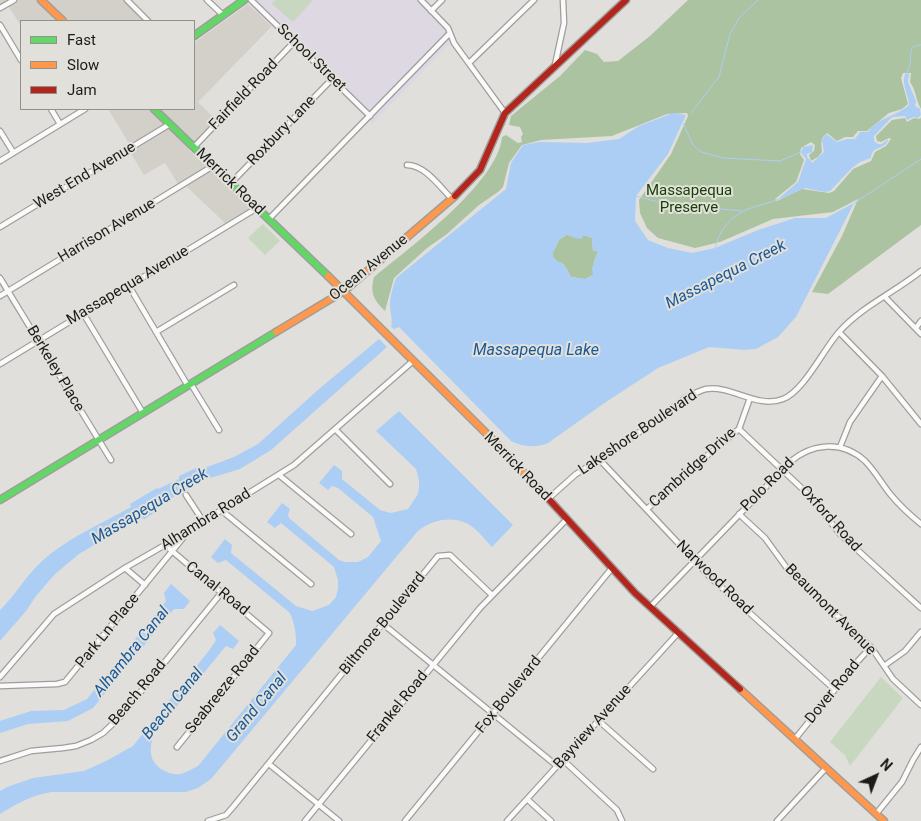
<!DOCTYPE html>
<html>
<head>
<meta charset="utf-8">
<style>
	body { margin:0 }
	#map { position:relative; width:921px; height:821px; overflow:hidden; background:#e0dfdb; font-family:Roboto,sans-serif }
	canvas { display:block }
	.legend { position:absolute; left:20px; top:20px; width:175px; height:90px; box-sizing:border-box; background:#e1e0da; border:1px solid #92918c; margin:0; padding:6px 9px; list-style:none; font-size:15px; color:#1b1b18 }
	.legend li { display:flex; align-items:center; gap:10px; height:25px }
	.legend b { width:25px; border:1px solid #92918c }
	.north { position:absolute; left:851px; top:751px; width:50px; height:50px; -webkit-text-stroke:4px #e1e0da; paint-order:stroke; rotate:43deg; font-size:14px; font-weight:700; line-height:20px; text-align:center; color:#1b1b18 }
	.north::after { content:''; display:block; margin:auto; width:18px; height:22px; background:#1b1b18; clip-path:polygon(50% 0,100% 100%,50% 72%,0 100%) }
</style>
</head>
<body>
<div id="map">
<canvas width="921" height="821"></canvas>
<ul class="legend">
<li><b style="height:6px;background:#63d668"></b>Fast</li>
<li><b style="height:6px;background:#ff974d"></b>Slow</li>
<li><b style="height:6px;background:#b3261e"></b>Jam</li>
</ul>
<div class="north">N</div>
</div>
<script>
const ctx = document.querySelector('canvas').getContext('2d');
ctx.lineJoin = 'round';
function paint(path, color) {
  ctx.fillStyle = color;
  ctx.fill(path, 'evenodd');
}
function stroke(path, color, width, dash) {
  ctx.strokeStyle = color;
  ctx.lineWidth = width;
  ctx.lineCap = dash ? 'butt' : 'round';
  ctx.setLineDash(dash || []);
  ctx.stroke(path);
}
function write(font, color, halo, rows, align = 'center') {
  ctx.font = font + ' Roboto,sans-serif';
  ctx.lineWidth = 4;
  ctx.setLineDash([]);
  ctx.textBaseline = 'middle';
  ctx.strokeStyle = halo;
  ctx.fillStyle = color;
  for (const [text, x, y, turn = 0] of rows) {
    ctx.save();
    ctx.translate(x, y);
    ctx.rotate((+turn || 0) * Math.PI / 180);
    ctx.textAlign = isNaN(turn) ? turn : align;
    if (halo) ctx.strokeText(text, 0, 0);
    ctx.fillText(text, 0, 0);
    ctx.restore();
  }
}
paint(new Path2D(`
	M 0,0 L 123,0 L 145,21 L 21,21 L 21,26 L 6,2 L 0,5 Z
	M 248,4 L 272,26 L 198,102 L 216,120 L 189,150 L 252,210 L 226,224 L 186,186 L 181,189 L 165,163 L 144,175 L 130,152 L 133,150 L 108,109 L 194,109 L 194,43 Z`), '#d2d0c8');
paint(new Path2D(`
	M 253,0 L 427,0 L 450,25 L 456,37 L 372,124 L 248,4 Z`), '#ddd8e1');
paint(new Path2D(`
	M 275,0 L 313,0 L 293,22 L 272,4 Z
	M 263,224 L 280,241 L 265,255 L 248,238 Z
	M 881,677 L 903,698 L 850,766 L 845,755 L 830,742 Z`), '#c7d7c0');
paint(new Path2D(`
	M 688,0 L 921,0 L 921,109 C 916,101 916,90 910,82 L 911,73 L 903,73 L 901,78 L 908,104 L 902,109 L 889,113 L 867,131 L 858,131 L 853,137 L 845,137 L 837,141 L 827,133 C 820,138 821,144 822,152 L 818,157 L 811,161 L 809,155 L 814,151 L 815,145 L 811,142 L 801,148 L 800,154 L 804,160 L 796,182 L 775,199 L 777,201 L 802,189 L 829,193 L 834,191 L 853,169 L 871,161 L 875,152 L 886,146 L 891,139 L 889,138 L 881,142 L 877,141 L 876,136 L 892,120 L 905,118 L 907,122 L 914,118 L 920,119 L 921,117 L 921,225 L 828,294 L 812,292 L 842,236 L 858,199 L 833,212 L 773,219 L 720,242 L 695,248 L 658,238 L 647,228 L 640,213 L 639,200 L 671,154 L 688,116 L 687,113 L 667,114 L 612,136 L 541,140 L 522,145 L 509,163 L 503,187 L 498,192 L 479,205 L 447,234 L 427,248 L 394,278 L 385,311 C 373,299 370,293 374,277 C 409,248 498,183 502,137 L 506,135 L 518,143 L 522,142 L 521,137 L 523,134 L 520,127 L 509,125 L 511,116 L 560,76 L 585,50 L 597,54 L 604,62 L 618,61 L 650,36 Z
	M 566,235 L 584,235 L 592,238 L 593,251 L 598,251 L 594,262 L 593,275 L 585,279 L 571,277 C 568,273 567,268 564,265 C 559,260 556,264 552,254 L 559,240 Z`), '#acc3a2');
paint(new Path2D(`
	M 909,73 L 908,82 L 916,101 L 915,106 L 920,109 L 921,115 L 918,118 L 914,117 L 907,120 L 905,116 L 892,117 L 874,136 L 874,141 L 878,144 L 882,144 L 888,139 C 888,146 879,147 873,151 L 871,156 L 871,158 L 860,162 L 852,168 L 830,191 L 825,192 L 805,188 L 778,200 L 777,200 L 798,182 L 806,159 L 801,153 L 803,147 L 813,145 L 812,152 L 807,154 L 807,157 L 812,163 L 824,152 L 822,140 L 826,134 L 837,142 L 847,139 L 855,139 L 860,132 L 868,132 C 877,118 897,116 909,105 C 909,95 901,85 905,74 Z
	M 673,113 L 686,115 L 668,154 L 636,196 L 635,221 L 648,240 L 668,248 L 692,253 L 715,248 L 758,230 L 795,218 L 826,218 L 854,203 L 796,317 L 778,337 L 756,349 L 744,350 L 709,347 L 658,368 L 603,404 L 548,443 C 536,448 523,447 511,441 L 399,327 L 394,329 L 391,327 C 393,319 390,314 390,306 C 390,296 393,287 396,278 L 506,189 L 511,163 L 523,145 L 540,142 L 587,143 L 619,139 L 639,126 ZM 566,235 C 572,236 575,239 581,239 L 584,235 L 592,238 L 593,251 L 598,251 L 592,268 L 593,275 L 585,279 L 571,277 C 568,273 567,268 564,265 C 559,260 556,264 552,254 L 559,240 Z
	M 379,339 L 387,347 L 271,450 L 240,469 L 200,481 L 155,508 L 155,512 L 145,519 L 139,518 L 79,554 L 55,574 L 36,596 L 26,611 L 0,641 L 0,610 C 14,597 23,580 37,566 C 61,541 101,524 131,507 L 130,504 L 157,488 L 158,489 L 179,479 L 179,476 L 198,467 L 199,470 L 234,457 L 258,444 L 319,389 Z
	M 399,411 L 513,525 L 492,547 C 486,541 481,534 475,529 C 459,514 432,518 417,532 L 211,779 L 198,788 L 186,792 L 51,792 C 30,796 18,803 0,814 L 0,791 L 7,787 L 33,778 L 84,771 L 106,761 L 133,746 L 211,648 L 216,640 L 213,633 L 220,625 L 239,641 L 233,649 L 226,646 L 221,652 L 154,734 C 149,748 148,763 165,771 C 169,773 175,775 180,774 C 186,773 193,768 198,766 L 296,645 C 296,633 295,624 290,613 L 226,560 L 218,563 L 211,557 L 225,539 L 232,545 L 231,553 L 296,606 L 312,611 L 329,605 L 336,597 L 338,588 L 338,580 L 334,567 L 281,523 L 275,528 L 267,522 L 282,503 L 290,509 L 288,515 L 289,518 L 339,560 L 345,562 L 358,562 L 368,557 L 381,541 L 373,517 L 338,488 L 332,486 L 328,490 L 319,483 L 334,465 L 342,471 L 342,479 L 380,510 L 391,513 L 408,509 L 418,494 L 419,488 L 419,480 L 416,469 L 376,431 Z
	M 171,584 L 190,601 L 184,609 L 174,609 L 93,708 L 68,721 L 28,724 L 0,733 L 0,721 L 31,711 L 64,710 L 87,699 L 166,601 L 164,593 Z`), '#accef4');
stroke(new Path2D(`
	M 907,73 C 907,70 909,67 910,64 C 912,55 907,45 921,45
	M 691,113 L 719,77 L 730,34 L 739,18 L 758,0
	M 683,123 L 693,145 L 701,152 L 724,158 L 780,161 L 801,152
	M 635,196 L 690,210 L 711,208 L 742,211
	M 853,204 L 921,159
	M 715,249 C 718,233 729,218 744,211 C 755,205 767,205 778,199`), '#accef4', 1);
const street = new Path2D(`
	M 127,0 L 148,21
	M 207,0 L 223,15
	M 251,0 L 370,116
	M 421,0 L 448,28 L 454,43 L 505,113
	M 0,8 L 14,0
	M 431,11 L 442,0
	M 0,25 L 21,60
	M 469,63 L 534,0
	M 555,65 L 564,23 L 563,0
	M 51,109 L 60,124
	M 0,131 L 13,152
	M 194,147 L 294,42
	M 0,161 L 85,109
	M 407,165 C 425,165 440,187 452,199
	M 231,183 L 332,79
	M 269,219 L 450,33
	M 0,227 L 170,124
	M 0,278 L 111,460
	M 129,286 L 188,386
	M 0,296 L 213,166
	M 885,297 L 921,334
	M 83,313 L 143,413
	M 916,328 L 921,321
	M 156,332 L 234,285
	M 839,332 L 882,376 L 921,424
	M 0,364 L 257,208
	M 191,384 L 219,430
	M 335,429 L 390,484
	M 739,429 L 811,497 L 840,534 L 921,608
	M 840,447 L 850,422 L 882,376
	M 600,460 L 711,578 L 834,689
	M 279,475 L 351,534
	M 186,495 L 203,521
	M 548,499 L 576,474 L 614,451 L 685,398 C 692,395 698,391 706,389 C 732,385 757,409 783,399 C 804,391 823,350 839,332 C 861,307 895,292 921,271
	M 647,509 L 692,468 L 739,429 L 750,398
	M 221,510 L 311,584
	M 739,514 L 765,538 L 789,571 L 871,647 L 893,679 L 921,705
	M 165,545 L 269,633 L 177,747
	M 125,568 L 145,585
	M 650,607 L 789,463 C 811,443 842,440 865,461 C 875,471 882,484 891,495 C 900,506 910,515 921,524
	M 383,624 L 557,766
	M 884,666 L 905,651 L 921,632
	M 0,677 L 54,614 L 125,568 L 165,545 L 294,465 L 413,361
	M 0,686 L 57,684 L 65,682 L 187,533
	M 599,721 L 653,769
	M 795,739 L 857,662 L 871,647
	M 563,760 L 617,810 L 622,821
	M 0,761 L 31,751 L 63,748 L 76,746 L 91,740 L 103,733 L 121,716 L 222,592
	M 269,764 L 339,821
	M 527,799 L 551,821
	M 876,814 L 902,782 L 913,760 L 921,747
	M 208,821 L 226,815 L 233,807 L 438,556 L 450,555 L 492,595
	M 305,821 L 480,608 L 567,519
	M 405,821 L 612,568
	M 507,821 L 679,632
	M 777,821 L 826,768`);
const fast = new Path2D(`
	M 194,36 L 244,0
	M 154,109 L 328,276
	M 0,500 L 276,332`);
const slow = new Path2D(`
	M 41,0 L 63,21
	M 328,276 L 496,443 L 544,494
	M 276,332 L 344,291 L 455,196
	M 740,689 L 884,821`);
const jam = new Path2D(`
	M 455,196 L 480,170 L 505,113 L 626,0
	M 544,494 L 635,593 L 740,689`);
stroke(street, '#9f9e9b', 7);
stroke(fast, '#9f9e9b', 9);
stroke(slow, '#9f9e9b', 9);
stroke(jam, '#9f9e9b', 9);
stroke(street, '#fafafa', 4.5);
stroke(fast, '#63d668', 6);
stroke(slow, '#ff974d', 6);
stroke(jam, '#b3261e', 6);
write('15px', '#1b1b18', '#e1e0da', [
	["School Street",311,58,44],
	["Fairfield Road",244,95,-46],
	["Roxbury Lane",282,131,-46],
	["West End Avenue",85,176,-31],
	["Merrick Road",230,182,44],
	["Harrison Avenue",107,231,-31],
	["Ocean Avenue",369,268,-39],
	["Massapequa Avenue",128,286,-31],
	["Berkeley Place",55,369,59],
	["Lakeshore Boulevard",638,433,-34],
	["Merrick Road",517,467,46],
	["Cambridge Drive",693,468,-42],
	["Polo Road",768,485,-45],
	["Oxford Road",830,519,48],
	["Alhambra Road",206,520,-32],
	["Narwood Road",714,578,44],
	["Canal Road",217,589,39],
	["Beaumont Avenue",830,610,45],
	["Biltmore Boulevard",383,624,-51],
	["Park Ln Place",108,631,-51],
	["Seabreeze Road",223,690,-51],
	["Dover Road",833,692,-51],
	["Beach Road",138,693,-50],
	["Fox Boulevard",509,695,-51],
	["Frankel Road",398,707,-51],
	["Bayview Avenue",593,727,-48]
]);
write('15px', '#184204', '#e1e0da', [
	["Massapequa",689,191],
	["Preserve",689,208]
]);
write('italic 16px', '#18599a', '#e1e0da', [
	["Massapequa Creek",726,275,-27],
	["Massapequa Lake",536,351],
	["Massapequa Creek",150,507,-31],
	["Alhambra Canal",132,652,-51],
	["Beach Canal",173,704,-51],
	["Grand Canal",257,708,-50]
]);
</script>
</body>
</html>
